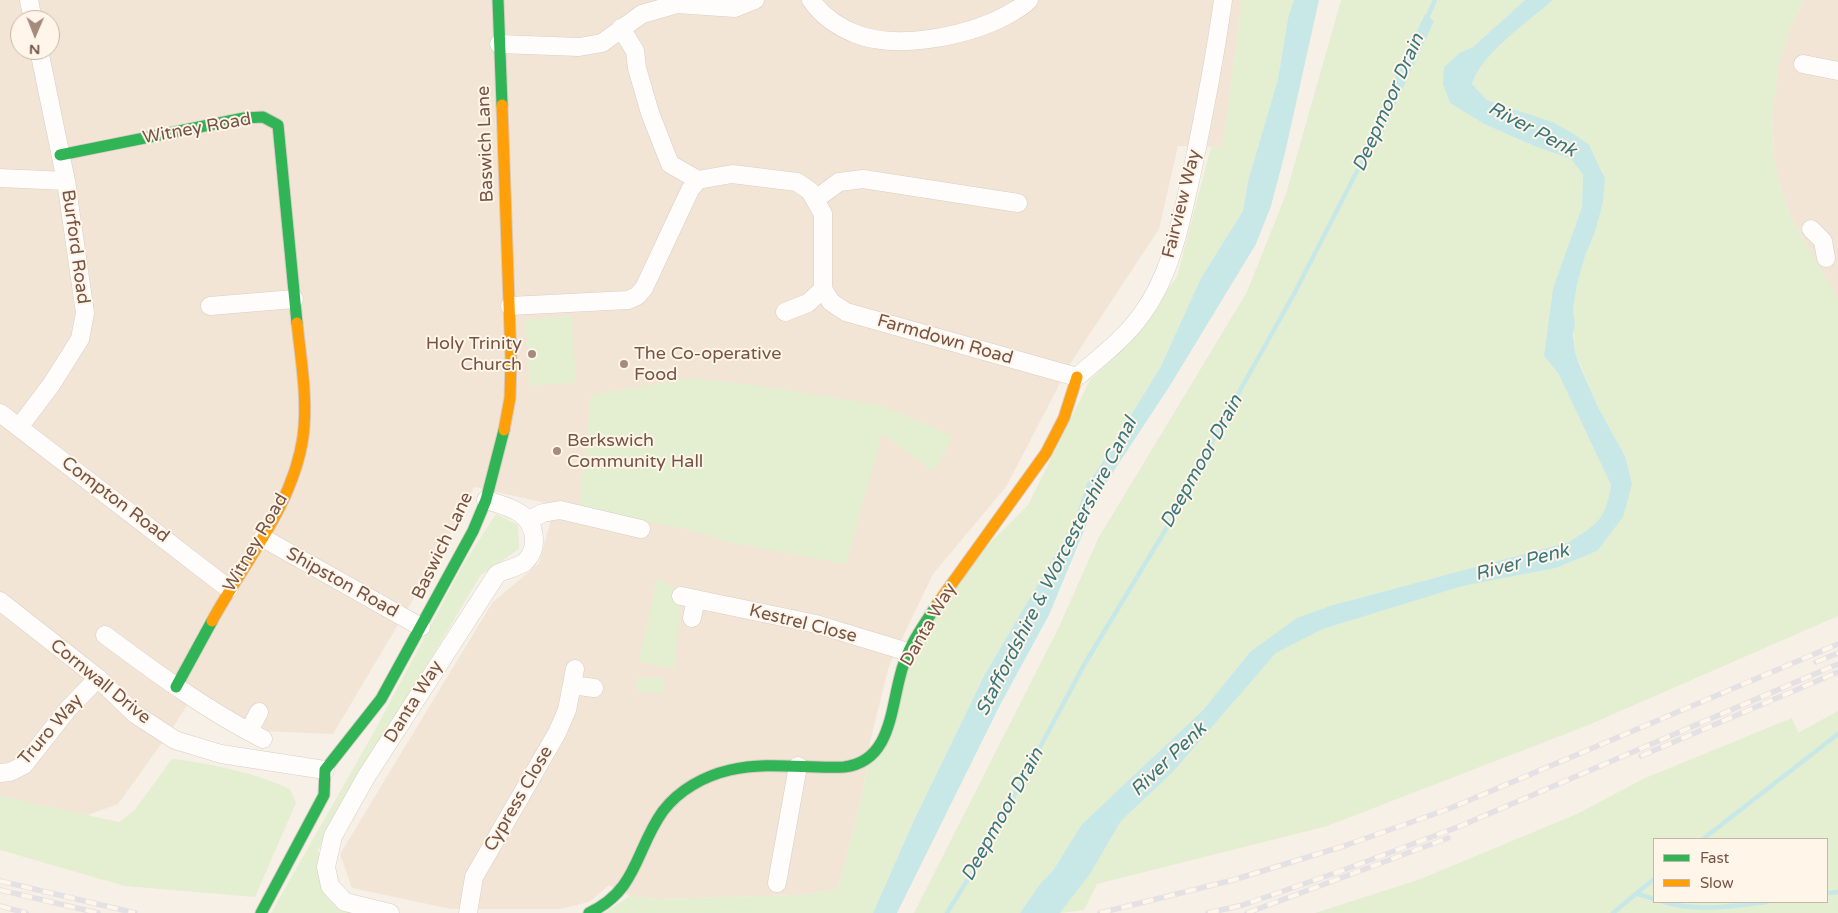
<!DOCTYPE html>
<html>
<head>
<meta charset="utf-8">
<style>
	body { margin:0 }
	#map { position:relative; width:1838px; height:913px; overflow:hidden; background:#f7f0e7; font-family:"Varela Round",sans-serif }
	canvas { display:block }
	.legend { position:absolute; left:1653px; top:838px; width:175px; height:65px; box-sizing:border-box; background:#fff5e9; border:1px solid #c9b5a7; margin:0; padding:6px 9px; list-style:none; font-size:15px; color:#775445 }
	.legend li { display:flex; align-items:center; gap:10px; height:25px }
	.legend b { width:25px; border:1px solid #c9b5a7 }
	.north { position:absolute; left:10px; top:10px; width:50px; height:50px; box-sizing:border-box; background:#fff5e9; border:1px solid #c9b5a7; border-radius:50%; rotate:181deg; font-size:14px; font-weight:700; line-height:20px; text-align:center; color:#775445 }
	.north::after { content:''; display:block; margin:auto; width:18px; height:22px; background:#a48b7e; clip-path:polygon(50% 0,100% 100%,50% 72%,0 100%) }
</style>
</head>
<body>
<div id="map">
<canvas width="1838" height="913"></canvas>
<ul class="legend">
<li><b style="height:6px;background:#30b455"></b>Fast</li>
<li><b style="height:6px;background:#ff9f0a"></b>Slow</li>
</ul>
<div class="north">N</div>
</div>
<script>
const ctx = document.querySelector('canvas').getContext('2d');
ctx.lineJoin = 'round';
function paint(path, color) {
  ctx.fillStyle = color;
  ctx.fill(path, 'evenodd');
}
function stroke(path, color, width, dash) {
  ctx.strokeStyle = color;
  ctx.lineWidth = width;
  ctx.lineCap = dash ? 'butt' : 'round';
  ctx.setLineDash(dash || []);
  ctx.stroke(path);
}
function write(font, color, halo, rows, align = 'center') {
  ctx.font = font + ' "Varela Round",sans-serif';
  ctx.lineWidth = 4;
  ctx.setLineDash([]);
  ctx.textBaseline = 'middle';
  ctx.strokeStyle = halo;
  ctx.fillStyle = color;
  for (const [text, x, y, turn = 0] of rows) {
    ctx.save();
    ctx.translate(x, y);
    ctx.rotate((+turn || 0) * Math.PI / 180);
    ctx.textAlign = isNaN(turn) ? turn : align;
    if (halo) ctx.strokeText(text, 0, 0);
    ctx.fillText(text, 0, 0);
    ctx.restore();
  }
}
paint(new Path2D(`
	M 0,0 L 1242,0 L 1223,147 L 1178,146 L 1159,229 L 1070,364 L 1006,487 L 933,574 L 889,666 L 870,742 L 862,796 L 838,889 L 801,895 L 658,899 L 630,896 L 609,885 L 589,902 L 560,909 L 451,909 L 352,888 L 340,854 L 492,603 L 539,563 L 555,505 L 474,487 L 430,571 L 333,734 L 258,731 L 195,693 L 172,729 L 118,804 L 85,816 L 0,796 ZM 20,20 L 50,20 L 50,50 L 20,50 Z
	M 1804,0 L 1838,0 L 1838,300 L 1790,215 L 1775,169 L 1772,116 L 1779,61 L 1795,17 Z`), '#f3e5d6');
paint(new Path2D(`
	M 1242,0 L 1294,0 L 1288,18 L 1278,79 L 1248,181 L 1243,211 L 1201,278 L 1161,366 L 1098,469 L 1087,483 L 1073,524 L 984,676 L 915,818 L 873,913 L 604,913 L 630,896 L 658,899 L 801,895 L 838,889 L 862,796 L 867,765 L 908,652 L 958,575 L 1028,505 L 1090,380 L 1113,359 L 1177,277 L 1211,147 L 1223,147 Z
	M 1341,0 L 1525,0 L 1473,47 L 1461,52 L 1443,85 L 1450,103 L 1484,124 L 1534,146 L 1571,159 L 1583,175 L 1582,207 L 1553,288 L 1544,356 L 1558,373 L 1611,485 C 1605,522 1599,522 1569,542 L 1333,605 L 1250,652 L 1203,710 L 1082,824 L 1054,869 L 1040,884 L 1020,913 L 914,913 L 1059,627 L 1099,537 L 1247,292 L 1286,194 Z
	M 1553,0 L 1804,0 L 1795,17 L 1779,61 L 1772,117 L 1775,169 L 1790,215 L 1838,299 L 1838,616 L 1586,726 L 1327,826 L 1097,884 L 1084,910 L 1060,913 L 1090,874 L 1121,821 L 1173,772 L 1276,653 L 1323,629 L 1463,586 L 1556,568 L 1597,551 L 1632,484 L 1625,456 L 1599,409 L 1575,352 L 1573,310 L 1577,285 L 1585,256 L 1595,232 L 1605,179 L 1520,111 L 1487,100 L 1472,84 C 1483,52 1527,22 1553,0 Z
	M 572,316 L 576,382 L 530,386 L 525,319 Z
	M 691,378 L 747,384 L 880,405 L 953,436 L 934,472 L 882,434 L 846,564 L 728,542 L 690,530 L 579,507 L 591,395 Z
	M 496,514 L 518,525 L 519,549 L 480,576 L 407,699 L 359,774 L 318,850 L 327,896 L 342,908 L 365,913 L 271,913 L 374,732 L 464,563 Z
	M 657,578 L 677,591 L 680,612 L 674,670 L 639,661 Z
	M 636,678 L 663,678 L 663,693 L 637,691 Z
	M 1838,711 L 1838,913 L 1315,913 L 1418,880 L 1577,814 L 1643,779 L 1792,718 L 1798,733 ZM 1654,839 L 1827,839 L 1827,902 L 1654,902 Z
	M 172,759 C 214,764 251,772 290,789 L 296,803 L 255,897 L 125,886 L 0,850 L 0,796 L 119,822 L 134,811 Z`), '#e4eed0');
paint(new Path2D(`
	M 1294,0 L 1319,0 L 1285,153 L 1271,206 L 1256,244 L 1171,384 L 1100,492 C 1089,499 1089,510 1088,521 L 1049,615 L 1000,705 L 897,913 L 873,913 L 915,818 L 984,676 L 1073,524 L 1087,483 L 1098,469 L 1161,366 L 1201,278 L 1243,211 L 1248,181 L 1278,79 L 1288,18 Z
	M 1525,0 L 1553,0 C 1528,22 1482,53 1472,84 L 1487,100 L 1552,122 L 1574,134 L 1589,145 L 1605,179 L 1603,202 L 1595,232 L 1585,256 L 1577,285 L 1573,310 L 1575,324 L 1573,334 L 1575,352 L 1580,366 L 1599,409 L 1625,456 L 1632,484 L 1623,517 L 1597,551 L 1556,568 L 1463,586 L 1323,629 L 1276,653 L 1173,772 L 1121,821 L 1090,874 L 1060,913 L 1020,913 L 1040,884 L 1054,869 L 1082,824 L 1203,710 L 1250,652 L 1297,618 L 1333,605 L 1569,542 C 1598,523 1605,521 1611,485 L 1558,373 L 1544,356 L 1553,288 L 1582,207 L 1583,175 L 1571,159 L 1534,146 L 1484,124 L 1450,103 L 1443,85 L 1444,67 L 1461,52 L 1473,47 Z
	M 1425,14 L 1434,21 L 1373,153 L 1365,144 Z`), '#c8e8e8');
stroke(new Path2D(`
	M 1426,20 L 1435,0
	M 1703,839 L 1838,734
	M 1827,893 L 1838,892
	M 1638,894 L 1654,899
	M 1664,902 C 1696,912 1734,906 1766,902
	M 947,913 L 978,863 L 1084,665 L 1175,514 L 1229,410 L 1294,294 L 1371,144
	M 1613,913 L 1654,879`), '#c8e8e8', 4.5);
const street = new Path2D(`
	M 29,0 L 33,20
	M 811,0 C 822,16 838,27 856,34 C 899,51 975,35 1014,11 C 1019,8 1025,5 1029,0
	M 621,28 L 635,51 L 637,68 L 650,113 L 670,164 L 698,180
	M 499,44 L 579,47 L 602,43 L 642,14 L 677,4 L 735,8 L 755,0
	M 1803,64 L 1838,71
	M 0,178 L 66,181
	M 816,199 L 839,182 L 863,179 L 1018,203
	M 1811,229 L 1823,241 L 1826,258
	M 210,306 L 294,299
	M 510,306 L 628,300 L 637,296 L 644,288 L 690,190 L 698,180 L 732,174 L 797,182 L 810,191 L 823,214 L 823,289 L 831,302 L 846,312 L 1077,377 C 1099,358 1125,338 1142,314 C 1172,273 1181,220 1192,172 C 1204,114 1215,58 1223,0
	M 785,312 L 808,303 L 823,289
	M 0,413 L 229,589
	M 20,426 L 51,385 L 80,339 L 85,313 L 66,181 L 39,50
	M 528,520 L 543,513 L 560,510 L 641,529
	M 263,538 L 421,627
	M 681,596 L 816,624 L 908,652
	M 0,601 L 98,678 L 135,714 L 175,740 L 221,754 L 325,770
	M 692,618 L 696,599
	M 105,635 C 156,673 206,710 263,739
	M 572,685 L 594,688
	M 249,731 L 259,712
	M 0,773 L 10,772 L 24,765 L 68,709 L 98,678
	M 777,883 L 798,766
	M 390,913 L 345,902 L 330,886 L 326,867 L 333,836 L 366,777 L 497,574 C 506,569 517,568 525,562 C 531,556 534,549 534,541 C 534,512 509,507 486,500
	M 468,913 L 474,877 L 557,733 L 567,710 L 575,669`);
const fast = new Path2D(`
	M 498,0 L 502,105
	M 60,155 L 244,118 L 263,117 L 278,125 L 297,323
	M 176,687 L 212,621
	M 261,913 L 324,795 L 325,770 L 381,699 L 473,531 L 486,500 L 504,430
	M 589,913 C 638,890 635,850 663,811 C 679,790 704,776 730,770 C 768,761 806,769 844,767 C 895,761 890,701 904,663 C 911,642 926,622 938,603`);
const slow = new Path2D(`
	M 502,105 L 511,360 L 510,398 L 504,430
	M 938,603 L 1046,453 L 1064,418 L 1077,377
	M 212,621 C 244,562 293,506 303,437 C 308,399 301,361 297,323`);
stroke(street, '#d9cdc5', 19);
stroke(fast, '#d8ccc3', 13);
stroke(slow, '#d8ccc3', 13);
stroke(street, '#fefdfb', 18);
stroke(fast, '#30b455', 11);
stroke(slow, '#ff9f0a', 11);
const rail = new Path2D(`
	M 1816,662 L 1838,653
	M 1641,756 L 1838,672
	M 0,881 L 135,913
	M 0,890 L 98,913
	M 0,906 L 26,913
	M 1100,913 L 1233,880 L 1344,846 L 1451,808 L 1838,644
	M 1208,913 L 1243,905 L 1341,871 L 1458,827 L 1838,664
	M 1247,913 L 1448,838`);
stroke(rail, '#e4e1e4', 5.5);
stroke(rail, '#fff5e9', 4, [11]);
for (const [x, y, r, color] of [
	[532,354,5,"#a48b7e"],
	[624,364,5,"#a48b7e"],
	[557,451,5,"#a48b7e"]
]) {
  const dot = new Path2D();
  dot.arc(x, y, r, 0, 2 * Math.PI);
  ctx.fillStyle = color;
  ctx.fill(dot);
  stroke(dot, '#fff5e9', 2);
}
write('18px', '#775445', '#fff5e9', [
	["Witney Road",197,129,-10],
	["Baswich Lane",486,144,-92],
	["Fairview Way",1182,204,-76],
	["Burford Road",75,247,82],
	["Farmdown Road",945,340,16],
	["Compton Road",115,500,37],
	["Witney Road",256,543,-60],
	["Baswich Lane",443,546,-64],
	["Shipston Road",342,583,29],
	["Kestrel Close",803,624,14],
	["Danta Way",929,625,-60],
	["Cornwall Drive",100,682,39],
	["Danta Way",414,702,-58],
	["Truro Way",51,730,-49],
	["Cypress Close",519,799,-60]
]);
write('18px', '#775445', '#fff5e9', [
	["Holy Trinity",522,344,"right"],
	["Church",522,365,"right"],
	["The Co-operative",634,354],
	["Food",634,375],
	["Berkswich",567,441],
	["Community Hall",567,462]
], 'left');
write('italic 19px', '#38777e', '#fff5e9', [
	["Deepmoor Drain",1389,103,-66],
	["River Penk",1532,130,28],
	["Deepmoor Drain",1202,462,-61],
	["River Penk",1522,563,-15],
	["Staffordshire & Worcestershire Canal",1057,567,-63],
	["River Penk",1169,760,-44],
	["Deepmoor Drain",1003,815,-61]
]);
</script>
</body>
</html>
